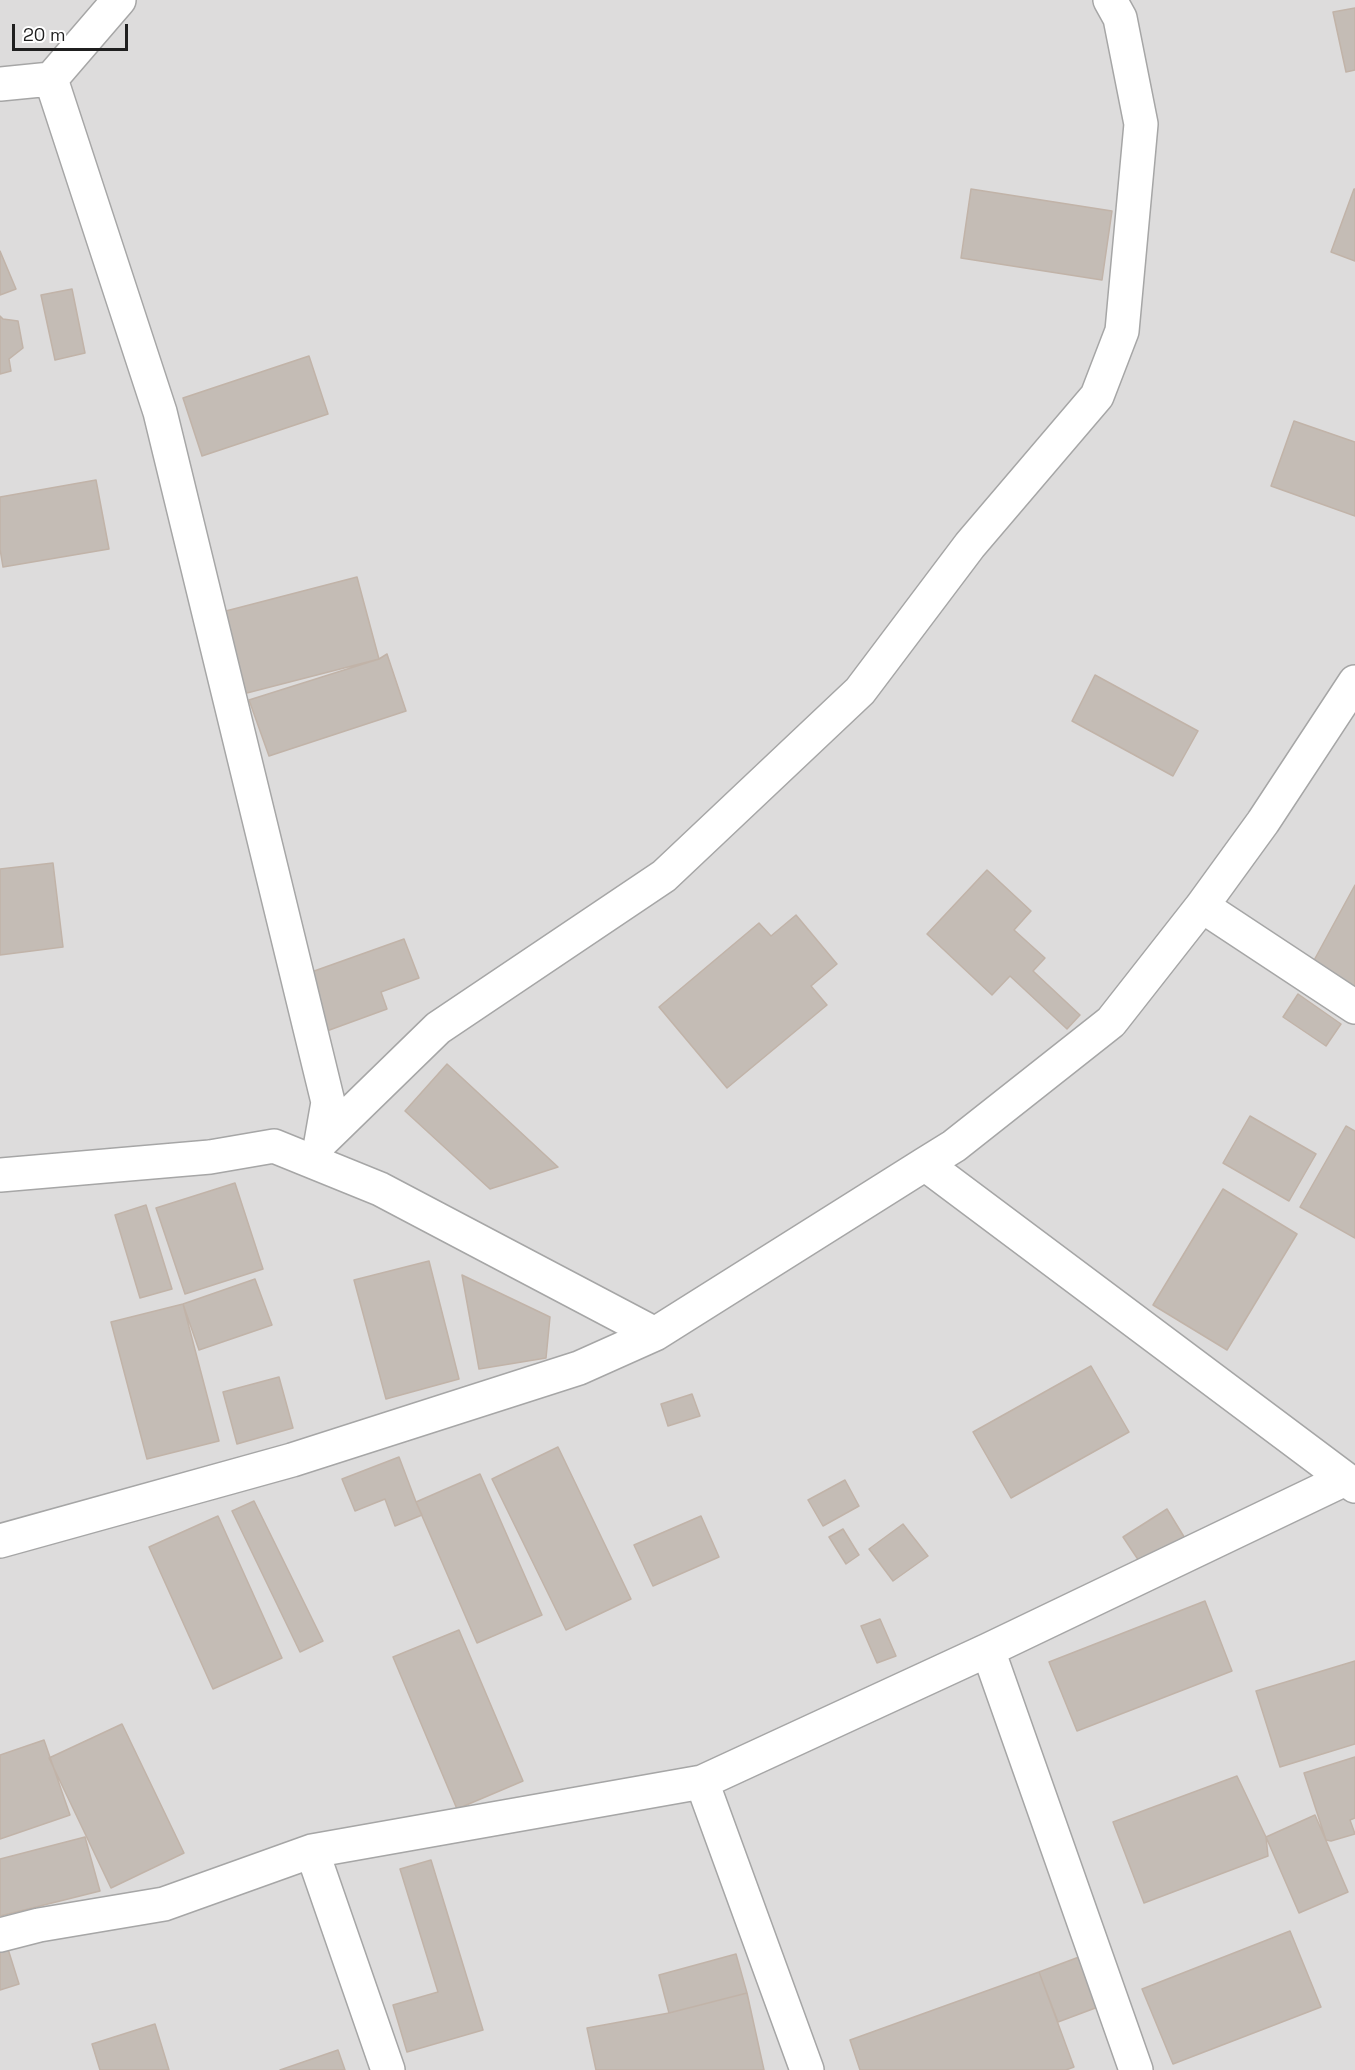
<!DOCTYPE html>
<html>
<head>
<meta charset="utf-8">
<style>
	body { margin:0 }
	#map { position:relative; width:1355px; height:2070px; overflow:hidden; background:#f0ece6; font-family:"Space Grotesk",sans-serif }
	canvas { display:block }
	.scale { position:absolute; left:12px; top:24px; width:116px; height:27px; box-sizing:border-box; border:3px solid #1f1f1f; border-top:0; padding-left:8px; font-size:18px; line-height:21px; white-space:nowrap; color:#1f1f1f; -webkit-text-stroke:4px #fff; paint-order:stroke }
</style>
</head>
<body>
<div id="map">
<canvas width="1355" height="2070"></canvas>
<div class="scale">20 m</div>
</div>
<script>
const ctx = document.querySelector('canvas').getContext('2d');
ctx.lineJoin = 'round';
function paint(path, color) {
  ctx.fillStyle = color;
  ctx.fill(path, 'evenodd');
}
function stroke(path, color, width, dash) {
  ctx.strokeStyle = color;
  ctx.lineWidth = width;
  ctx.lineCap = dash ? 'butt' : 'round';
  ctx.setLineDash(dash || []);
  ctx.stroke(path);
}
paint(new Path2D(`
	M 0,0 L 1355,0 L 1355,2070 L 0,2070 Z`), '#dddcdc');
const building = new Path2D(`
	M 1355,8 L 1355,70 L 1346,72 L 1333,12 Z
	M 971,189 L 1112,211 L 1102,280 L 961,258 Z
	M 1354,189 L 1355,189 L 1355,261 L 1331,252 Z
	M 0,251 L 16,289 L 0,295 Z
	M 72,289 L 85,353 L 55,360 L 41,295 Z
	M 0,316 L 3,319 L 18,321 L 23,348 L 9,359 L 11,371 L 0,374 Z
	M 309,356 L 328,414 L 202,456 L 183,398 Z
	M 1294,421 L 1355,442 L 1355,516 L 1271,486 Z
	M 96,480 L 109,549 L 3,567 L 0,549 L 0,497 Z
	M 357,577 L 379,659 L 243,694 L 222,612 Z
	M 387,654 L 406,711 L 269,756 L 249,700 L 379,659 Z
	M 1095,675 L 1198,731 L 1173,776 L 1072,721 Z
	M 53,863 L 63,947 L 0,955 L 0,869 Z
	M 987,870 L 1031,911 L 1014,930 L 1045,958 L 1033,971 L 1080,1015 L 1067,1029 L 1010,976 L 992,995 L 927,934 Z
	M 1355,885 L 1355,988 L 1312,964 Z
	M 796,915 L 837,964 L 811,986 L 827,1005 L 727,1088 L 659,1007 L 759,923 L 771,936 Z
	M 404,939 L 419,978 L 381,992 L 387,1009 L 324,1032 L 303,975 Z
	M 1298,994 L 1341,1024 L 1326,1046 L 1283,1017 Z
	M 447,1064 L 558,1167 L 490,1189 L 405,1111 Z
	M 1250,1116 L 1316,1154 L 1289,1201 L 1223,1163 Z
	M 1346,1126 L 1355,1131 L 1355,1238 L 1300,1207 Z
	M 235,1183 L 263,1269 L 185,1294 L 156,1208 Z
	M 1223,1189 L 1297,1234 L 1227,1350 L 1153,1305 Z
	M 146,1205 L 172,1289 L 140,1298 L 115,1215 Z
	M 429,1261 L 459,1379 L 386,1399 L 354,1280 Z
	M 462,1275 L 550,1317 L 546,1358 L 479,1369 Z
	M 255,1279 L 272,1325 L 199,1350 L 183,1304 Z
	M 183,1304 L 219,1441 L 147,1459 L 111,1322 Z
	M 1091,1366 L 1129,1432 L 1011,1498 L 973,1432 Z
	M 279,1377 L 293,1428 L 237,1444 L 223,1392 Z
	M 692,1394 L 700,1416 L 668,1426 L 661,1404 Z
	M 558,1447 L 631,1599 L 566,1630 L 492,1479 Z
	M 399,1457 L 416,1502 L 422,1515 L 395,1526 L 385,1499 L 355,1511 L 342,1479 Z
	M 480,1474 L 542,1615 L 477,1643 L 416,1502 Z
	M 845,1480 L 859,1506 L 823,1526 L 808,1500 Z
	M 254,1501 L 323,1641 L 300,1652 L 232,1511 Z
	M 1167,1509 L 1186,1540 L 1143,1567 L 1123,1537 Z
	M 218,1516 L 282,1658 L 213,1689 L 149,1547 Z
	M 701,1516 L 719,1557 L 653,1586 L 634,1545 Z
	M 903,1524 L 928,1556 L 893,1581 L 869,1549 Z
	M 843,1529 L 859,1555 L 846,1564 L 829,1537 Z
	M 1205,1601 L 1232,1671 L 1077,1731 L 1049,1662 Z
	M 880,1619 L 896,1656 L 877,1663 L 861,1626 Z
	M 459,1630 L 523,1781 L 457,1809 L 393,1657 Z
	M 1355,1661 L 1355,1744 L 1280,1767 L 1256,1691 Z
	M 122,1724 L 184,1853 L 111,1888 L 49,1758 Z
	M 44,1740 L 70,1815 L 0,1839 L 0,1755 Z
	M 1355,1757 L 1355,1818 L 1350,1820 L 1355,1834 L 1331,1841 L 1326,1840 L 1304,1773 Z
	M 1237,1776 L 1266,1837 L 1268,1856 L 1144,1903 L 1113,1822 Z
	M 1315,1815 L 1348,1892 L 1299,1913 L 1266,1837 Z
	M 85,1837 L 100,1891 L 0,1916 L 0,1859 Z
	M 431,1860 L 483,2030 L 407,2052 L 393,2005 L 438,1992 L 400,1869 Z
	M 1290,1931 L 1321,2007 L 1173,2064 L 1142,1989 Z
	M 8,1949 L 19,1984 L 0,1990 L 0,1952 Z
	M 736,1954 L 747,1993 L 669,2013 L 659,1975 Z
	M 1079,1957 L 1098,2007 L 1058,2022 L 1039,1972 Z
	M 1039,1972 L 1074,2067 L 1066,2070 L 860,2070 L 850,2040 Z
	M 747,1993 L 764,2070 L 596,2070 L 587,2028 L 669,2013 Z
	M 155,2024 L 169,2070 L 100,2070 L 92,2044 Z
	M 338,2050 L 345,2070 L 280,2070 Z`);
paint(building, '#c4bcb5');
stroke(building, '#c1b3a8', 1.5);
const minor = new Path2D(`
	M 51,79 L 160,412 L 328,1102 L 321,1142
	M 0,84 L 51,79 L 119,0
	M 1202,906 L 1355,1007
	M 321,1142 L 438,1028 L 664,876 L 860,691 L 970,545 L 1097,396 L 1122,331 L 1141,124 L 1120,18 L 1110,0
	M 925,1164 L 1355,1486
	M 0,1175 L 210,1157 L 274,1146 L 380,1189 L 655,1334
	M 0,1541 L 292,1460 L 579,1368 L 655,1334 L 925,1164 L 954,1146 L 1111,1022 L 1202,906 L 1263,822 L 1355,682
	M 988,1650 L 1136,2070
	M 702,1782 L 988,1650 L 1345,1479
	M 312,1851 L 388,2070
	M 0,1935 L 39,1925 L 164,1904 L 312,1851 L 702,1782 L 807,2070`);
stroke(minor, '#a6a6a6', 36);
stroke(minor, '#fff', 33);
</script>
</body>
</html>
